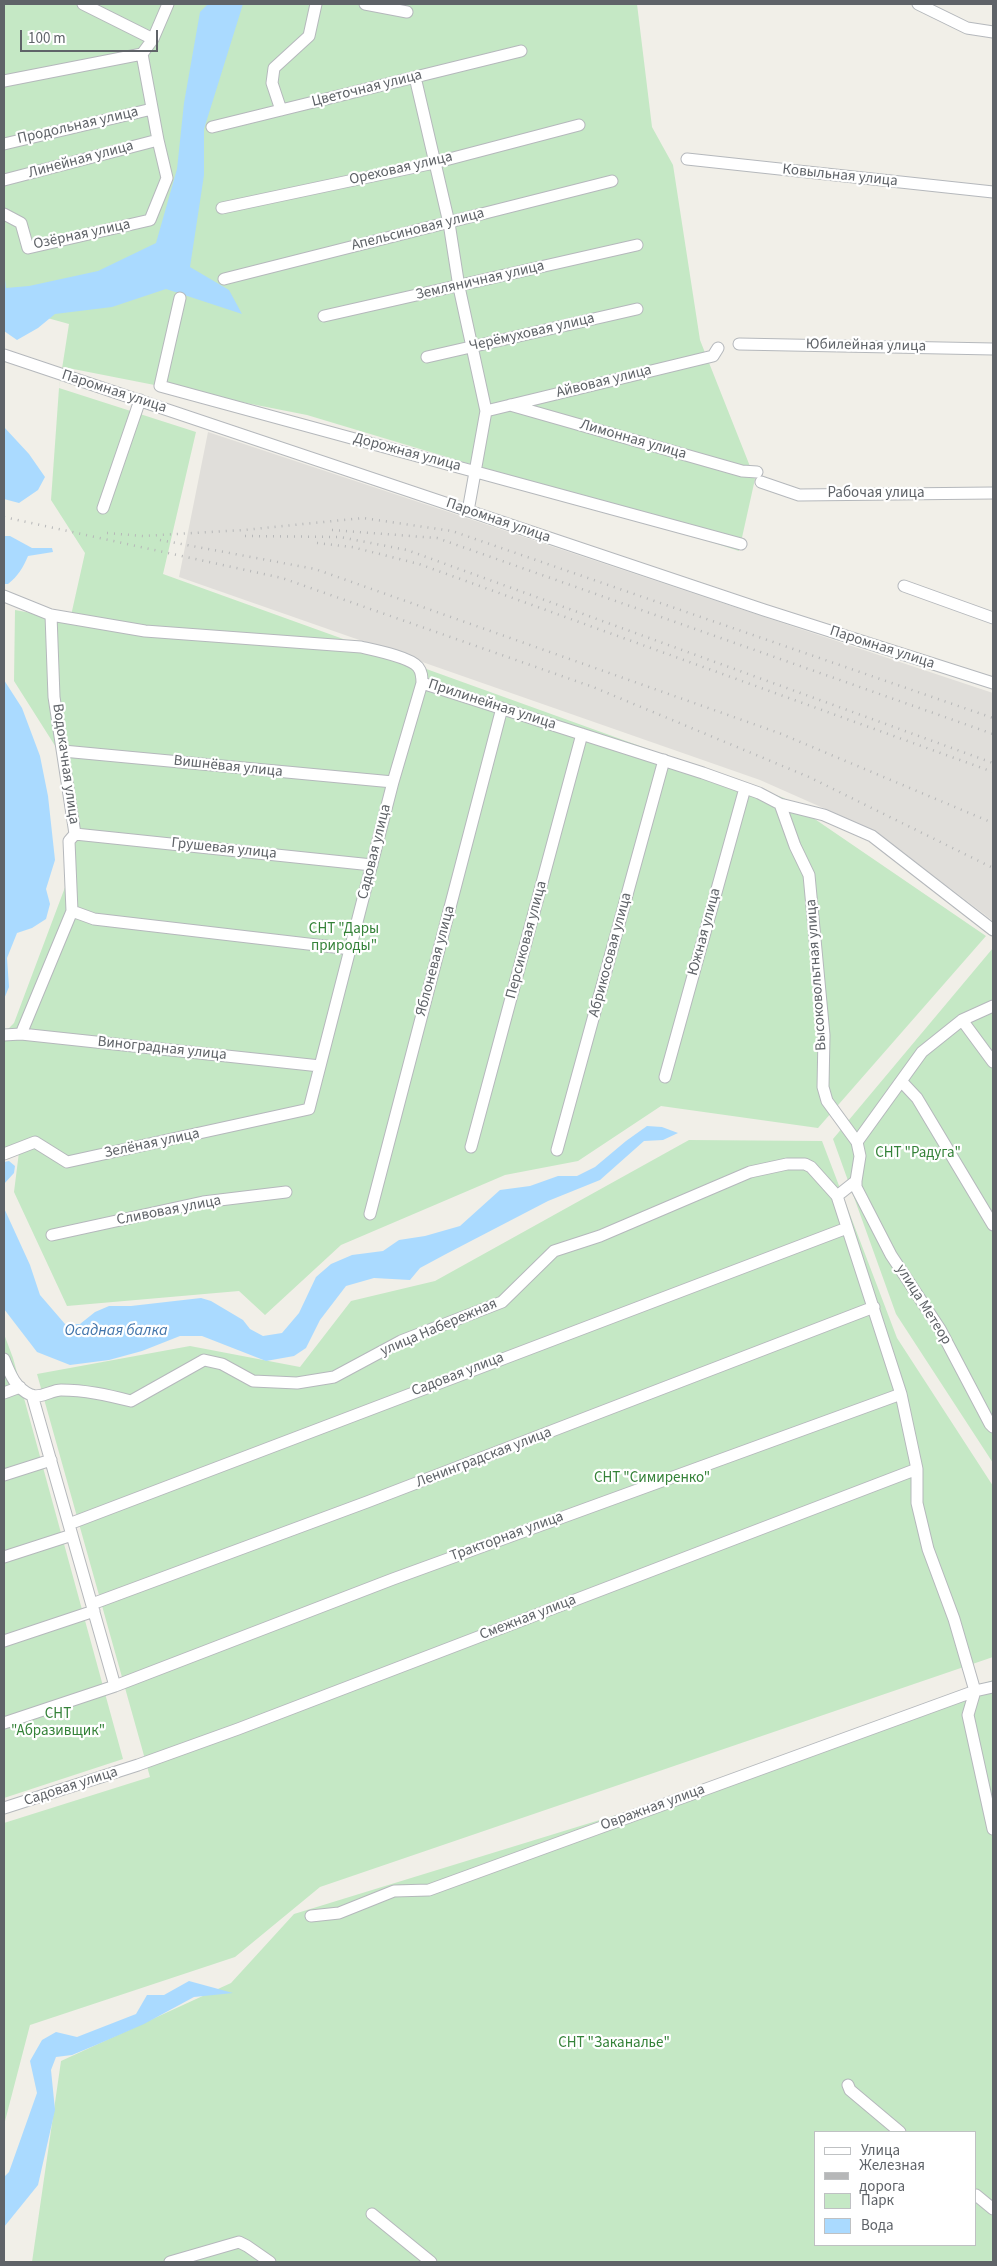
<!DOCTYPE html>
<html>
<head>
<meta charset="utf-8">
<style>
	body { margin:0 }
	#map { position:relative; width:997px; height:2266px; overflow:hidden; background:#f1efe8; font-family:"Source Sans 3",sans-serif }
	canvas { display:block }
	.frame { position:absolute; inset:0; border:5px solid #5f6368; pointer-events:none }
	.legend { position:absolute; left:814px; top:2131px; width:162px; height:115px; box-sizing:border-box; background:#fff; border:1px solid #bfc1c3; margin:0; padding:6px 9px; list-style:none; font-size:15px; color:#5f6368 }
	.legend li { display:flex; align-items:center; gap:10px; height:25px }
	.legend b { width:25px; border:1px solid #bfc1c3 }
	.scale { position:absolute; left:20px; top:30px; width:138px; height:22px; box-sizing:border-box; border:2px solid #5f6368; border-top:0; padding-left:6px; font-size:15px; line-height:18px; white-space:nowrap; color:#5f6368; -webkit-text-stroke:4px #fff; paint-order:stroke }
</style>
</head>
<body>
<div id="map">
<canvas width="997" height="2266"></canvas>
<div class="frame"></div>
<ul class="legend">
<li><b style="height:6px;background:#fff"></b>Улица</li>
<li><b style="height:6px;background:#b6b7b8"></b>Железная дорога</li>
<li><b style="height:14px;background:#c5e8c5"></b>Парк</li>
<li><b style="height:14px;background:#aadaff"></b>Вода</li>
</ul>
<div class="scale">100 m</div>
</div>
<script>
const ctx = document.querySelector('canvas').getContext('2d');
ctx.lineJoin = 'round';
function paint(path, color) {
  ctx.fillStyle = color;
  ctx.fill(path, 'evenodd');
}
function stroke(path, color, width, dash) {
  ctx.strokeStyle = color;
  ctx.lineWidth = width;
  ctx.lineCap = dash ? 'butt' : 'round';
  ctx.setLineDash(dash || []);
  ctx.stroke(path);
}
function write(font, color, halo, rows, align = 'center') {
  ctx.font = font + ' "Source Sans 3",sans-serif';
  ctx.lineWidth = 4.5;
  ctx.setLineDash([]);
  ctx.textBaseline = 'middle';
  ctx.strokeStyle = halo;
  ctx.fillStyle = color;
  for (const [text, x, y, turn = 0] of rows) {
    ctx.save();
    ctx.translate(x, y);
    ctx.rotate((+turn || 0) * Math.PI / 180);
    ctx.textAlign = isNaN(turn) ? turn : align;
    if (halo) ctx.strokeText(text, 0, 0);
    ctx.fillText(text, 0, 0);
    ctx.restore();
  }
}
paint(new Path2D(`
	M 208,432 L 993,693 L 993,921 L 875,831 L 760,780 L 179,577 Z`), '#e0deda');
paint(new Path2D(`
	M 4,4 L 637,4 L 652,127 L 673,165 L 700,340 L 755,479 L 739,551 L 490,470 L 307,415 L 63,367 L 59,388 L 196,432 L 163,574 L 784,798 L 986,936 L 818,1128 L 661,1106 L 578,1161 L 505,1175 L 341,1245 L 265,1315 L 239,1291 L 67,1306 L 14,1192 L 19,1152 L 4,1150 L 4,1033 L 14,1023 L 67,882 L 71,833 L 59,752 L 14,681 L 15,610 L 70,620 L 85,553 L 51,500 L 59,388 L 69,324 L 4,306 Z
	M 993,948 L 993,1463 L 896,1314 L 833,1139 Z
	M 689,1140 L 822,1141 L 897,1338 L 993,1486 L 993,1657 L 320,1887 L 235,1957 L 30,2025 L 4,2125 L 4,1823 L 150,1777 L 37,1374 L 190,1346 L 300,1367 L 351,1301 L 435,1281 Z
	M 4,1334 L 13,1358 L 123,1759 L 4,1798 Z
	M 993,1680 L 993,2262 L 32,2262 L 61,2061 L 231,1983 L 294,1914 L 655,1803 ZM 816,2132 L 976,2132 L 976,2245 L 816,2245 Z`), '#c5e8c5');
paint(new Path2D(`
	M 208,4 L 243,4 L 204,129 L 204,175 L 190,267 L 229,290 L 242,314 L 166,289 L 112,307 L 55,314 L 38,328 L 17,340 L 4,331 L 4,271 L 6,288 L 29,286 L 98,271 L 156,243 L 177,169 L 184,103 L 200,12 Z
	M 4,427 L 29,454 L 45,477 L 38,490 L 19,503 L 4,499 Z
	M 4,536 L 10,536 L 32,548 L 52,548 L 53,552 L 28,556 C 23,568 18,576 8,584 L 4,584 Z
	M 4,680 L 22,708 L 40,756 L 48,796 L 55,860 L 46,889 L 50,904 L 46,919 L 32,928 L 17,933 L 7,958 L 9,987 L 4,999 Z
	M 647,1126 L 662,1127 L 678,1133 L 663,1140 L 644,1141 L 600,1180 L 548,1201 L 446,1254 L 420,1268 L 410,1280 L 374,1278 L 346,1286 L 320,1320 L 306,1348 L 294,1356 L 266,1361 L 202,1336 L 180,1336 L 142,1351 L 109,1360 L 70,1365 L 37,1352 L 4,1309 L 4,1208 L 30,1265 L 40,1295 L 65,1324 L 80,1324 L 95,1312 L 109,1306 L 131,1306 L 201,1298 L 211,1301 L 243,1320 L 250,1329 L 263,1336 L 282,1333 L 299,1313 L 316,1277 L 331,1264 L 352,1255 L 383,1251 L 399,1240 L 425,1236 L 460,1226 L 500,1190 L 530,1186 L 558,1176 L 577,1176 L 595,1167 L 626,1141 Z
	M 9,1161 L 15,1166 L 14,1173 L 4,1184 L 4,1162 Z
	M 189,1981 L 233,1993 L 194,1997 L 144,2024 L 96,2045 L 72,2055 L 56,2057 L 51,2070 L 55,2110 L 38,2185 L 4,2227 L 4,2177 L 9,2172 L 37,2093 L 30,2061 L 42,2040 L 56,2032 L 77,2037 L 136,2014 L 147,1995 L 164,1995 Z`), '#aadaff');
const minor = new Path2D(`
	M 83,4 L 153,39
	M 365,4 L 407,12
	M 918,4 L 967,28 L 993,32
	M 415,77 L 449,223 L 459,287 L 486,411 L 468,511
	M 4,81 L 142,54
	M 281,110 L 272,83 L 274,68 L 309,36 L 316,4
	M 212,127 L 521,51
	M 4,144 L 152,109
	M 687,159 L 993,192
	M 4,180 L 158,140
	M 222,208 L 434,163 L 579,125
	M 4,214 L 21,223 L 28,248 L 150,220 L 167,178 L 158,140 L 142,54 L 153,39 L 168,4
	M 224,279 L 612,181
	M 180,298 L 160,386 L 741,544
	M 324,316 L 637,245
	M 739,344 L 993,349
	M 4,355 L 764,610 L 993,683
	M 427,357 L 637,309
	M 510,405 L 742,471 L 757,472
	M 486,411 L 713,356 L 718,348
	M 761,482 L 799,495 L 993,493
	M 103,508 L 140,400
	M 904,586 L 993,618
	M 4,596 L 51,615 L 145,631 L 361,647 C 374,650 410,657 418,667 C 422,672 422,677 422,683 L 703,773 L 759,793 L 780,804 L 824,815 L 872,836 L 993,930
	M 63,751 L 393,782
	M 780,804 L 795,846 L 809,875 L 824,1035 L 823,1087 L 827,1101 L 857,1142
	M 75,834 L 372,865
	M 72,911 L 94,919 L 351,949
	M 962,1020 L 993,1062
	M 21,1034 L 72,911 L 69,841 L 75,834 L 54,697 L 51,615
	M 4,1035 L 21,1034 L 320,1066
	M 665,1077 L 745,788
	M 902,1082 L 917,1098 L 993,1225
	M 471,1147 L 582,734
	M 557,1150 L 664,760
	M 4,1154 L 35,1142 L 67,1162 L 309,1109 L 393,782 L 422,683
	M 856,1181 L 856,1187 L 891,1255 L 940,1329 L 990,1424 L 993,1427
	M 837,1196 L 856,1181 L 860,1156 L 857,1142 L 922,1052 L 962,1020 L 993,1006
	M 370,1214 L 502,708
	M 52,1235 L 203,1202 L 286,1192
	M 4,1359 C 10,1374 15,1388 31,1395 C 41,1399 51,1390 61,1390 C 85,1390 107,1395 131,1401 L 204,1360 L 222,1364 L 253,1381 L 297,1383 L 334,1377 L 401,1341 L 502,1302 L 554,1251 L 600,1236 L 750,1172 L 787,1164 L 805,1164 L 811,1167 L 837,1196 L 901,1394 L 917,1469 L 917,1503 L 928,1549 L 954,1619 L 975,1691 L 968,1715 L 993,1829
	M 4,1393 L 20,1387
	M 32,1395 L 115,1686
	M 4,1475 L 51,1460
	M 69,1524 L 847,1228
	M 4,1557 L 72,1535
	M 92,1604 L 367,1502 L 874,1307
	M 4,1641 L 94,1611
	M 4,1723 L 115,1686 L 393,1579 L 901,1394
	M 4,1808 L 138,1765 L 238,1729 L 917,1469
	M 311,1916 L 339,1913 L 394,1891 L 429,1890 L 975,1691 L 993,1687
	M 848,2085 L 850,2090 L 900,2132
	M 976,2195 L 993,2209
	M 372,2214 L 431,2262
	M 170,2262 L 239,2242 L 247,2246 L 270,2262`);
stroke(minor, '#b5b8bc', 13);
stroke(minor, '#fff', 11);
stroke(new Path2D(`
	M 4,517 L 282,578 L 593,687 L 809,777 L 993,868
	M 332,530 L 437,538 L 993,734
	M 107,533 L 143,536 L 244,530 L 363,518 L 452,531 L 993,718
	M 245,536 L 340,537 L 407,550 L 993,763
	M 160,540 L 315,569 L 779,733 L 993,823
	M 317,543 L 352,547 L 419,564 L 993,772`), '#b6b7b8', 2.5, [1, 6]);
write('15px', '#5f6368', '#fff', [
	["Цветочная улица",367,89,-14],
	["Продольная улица",78,126,-13],
	["Линейная улица",81,160,-15],
	["Ореховая улица",401,169,-13],
	["Ковыльная улица",840,176,6],
	["Апельсиновая улица",418,230,-14],
	["Озёрная улица",82,235,-12],
	["Земляничная улица",480,281,-13],
	["Черёмуховая улица",532,333,-13],
	["Юбилейная улица",866,346,1],
	["Айвовая улица",604,382,-14],
	["Паромная улица",114,392,18],
	["Лимонная улица",633,440,16],
	["Дорожная улица",407,453,15],
	["Рабочая улица",876,494],
	["Паромная улица",498,521,19],
	["Паромная улица",882,648,18],
	["Прилинейная улица",492,705,18],
	["Водокачная улица",65,764,82],
	["Вишнёвая улица",228,767,6],
	["Грушевая улица",224,849,6],
	["Садовая улица",375,852,-76],
	["Южная улица",705,932,-75],
	["Персиковая улица",527,940,-75],
	["Абрикосовая улица",611,955,-75],
	["Яблоневая улица",436,961,-75],
	["Высоковольтная улица",817,975,-94],
	["Виноградная улица",162,1049,6],
	["Зелёная улица",152,1144,-12],
	["Сливовая улица",169,1211,-11],
	["улица Метеор",923,1305,58],
	["улица Набережная",439,1328,-23],
	["Садовая улица",458,1375,-21],
	["Ленинградская улица",484,1458,-21],
	["Тракторная улица",507,1537,-20],
	["Смежная улица",528,1618,-21],
	["Садовая улица",71,1787,-18],
	["Овражная улица",653,1808,-20]
]);
write('15px', '#348238', '#fff', [
	["СНТ \"Дары",344,930],
	["природы\"",344,947],
	["СНТ \"Радуга\"",918,1154],
	["СНТ \"Симиренко\"",652,1479],
	["СНТ",58,1715],
	["\"Абразивщик\"",58,1732],
	["СНТ \"Заканалье\"",614,2044]
]);
write('italic 16px', '#4174aa', '#fff', [
	["Осадная балка",116,1331]
]);
</script>
</body>
</html>
